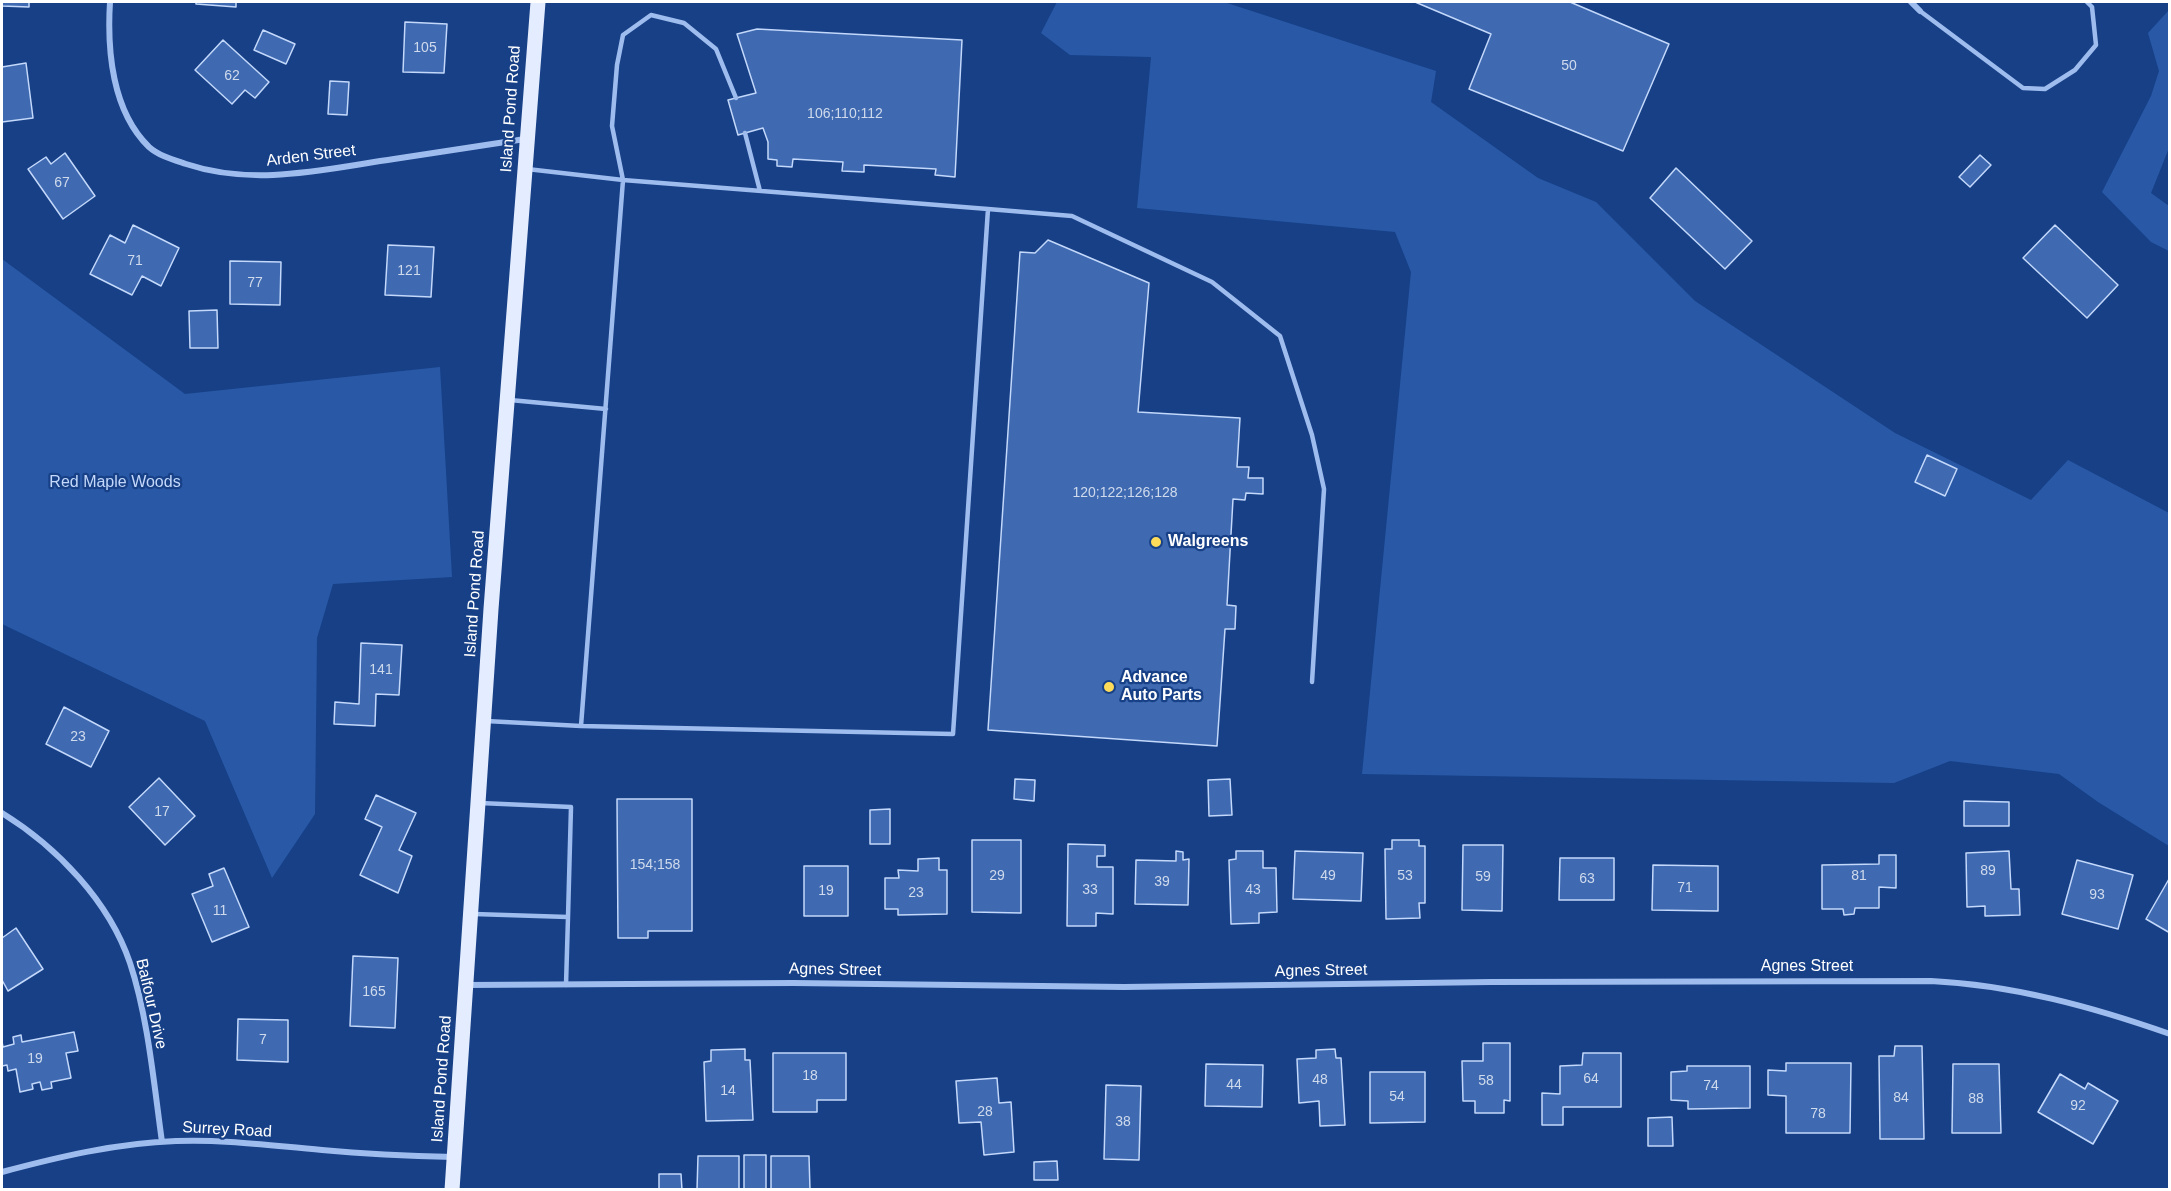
<!DOCTYPE html>
<html>
<head>
<meta charset="utf-8">
<style>
	body { margin:0 }
	#map { position:relative; width:2171px; height:1191px; overflow:hidden; background:#174087; font-family:Helvetica,sans-serif }
	canvas { display:block }
	.frame { position:absolute; inset:0; border:3px solid #fff; pointer-events:none }
</style>
</head>
<body>
<div id="map">
<canvas width="2171" height="1191"></canvas>
<div class="frame"></div>
</div>
<script>
const ctx = document.querySelector('canvas').getContext('2d');
ctx.lineJoin = 'round';
function paint(path, color) {
  ctx.fillStyle = color;
  ctx.fill(path, 'evenodd');
}
function stroke(path, color, width, dash) {
  ctx.strokeStyle = color;
  ctx.lineWidth = width;
  ctx.lineCap = dash ? 'butt' : 'round';
  ctx.setLineDash(dash || []);
  ctx.stroke(path);
}
function write(font, color, halo, rows, align = 'center') {
  ctx.font = font + ' Helvetica,sans-serif';
  ctx.lineWidth = 4.5;
  ctx.setLineDash([]);
  ctx.textBaseline = 'middle';
  ctx.strokeStyle = halo;
  ctx.fillStyle = color;
  for (const [text, x, y, turn = 0] of rows) {
    ctx.save();
    ctx.translate(x, y);
    ctx.rotate((+turn || 0) * Math.PI / 180);
    ctx.textAlign = isNaN(turn) ? turn : align;
    if (halo) ctx.strokeText(text, 0, 0);
    ctx.fillText(text, 0, 0);
    ctx.restore();
  }
}
paint(new Path2D(`
	M 1057,2 L 1224,2 L 1436,71 L 1431,102 L 1538,178 L 1596,202 L 1695,301 L 1895,433 L 2031,500 L 2068,460 L 2169,513 L 2169,846 L 2098,802 L 2059,774 L 1950,761 L 1894,783 L 1362,774 L 1411,272 L 1395,232 L 1137,208 L 1151,57 L 1070,55 L 1041,33 Z
	M 2169,10 L 2169,148 L 2151,193 L 2169,206 L 2169,251 L 2151,242 L 2102,192 L 2151,96 L 2159,71 L 2148,33 Z
	M 2,259 L 185,394 L 440,367 L 452,577 L 333,584 L 317,638 L 315,814 L 272,878 L 205,721 L 2,624 Z`), '#2959a6');
const building = new Path2D(`
	M 2,2 L 29,2 L 29,7 L 2,6 Z
	M 196,2 L 236,2 L 236,7 L 196,4 Z
	M 1415,2 L 1570,2 L 1669,44 L 1623,151 L 1469,89 L 1491,34 Z
	M 405,22 L 447,24 L 444,73 L 403,72 Z
	M 757,29 L 962,40 L 955,177 L 935,175 L 936,169 L 864,165 L 864,172 L 842,171 L 843,162 L 793,159 L 792,167 L 777,166 L 777,160 L 768,159 L 768,142 L 763,128 L 738,135 L 728,100 L 756,93 L 737,34 Z
	M 263,30 L 295,44 L 286,64 L 254,50 Z
	M 223,40 L 269,82 L 255,98 L 245,90 L 232,104 L 195,70 Z
	M 26,63 L 33,118 L 2,122 L 2,67 Z
	M 330,81 L 349,82 L 347,115 L 328,114 Z
	M 65,153 L 95,196 L 63,219 L 28,169 L 46,157 L 51,164 Z
	M 1980,155 L 1991,165 L 1970,187 L 1959,177 Z
	M 1676,168 L 1752,241 L 1725,269 L 1650,198 Z
	M 133,225 L 179,248 L 161,286 L 142,276 L 132,295 L 90,274 L 110,235 L 125,243 Z
	M 2055,225 L 2118,285 L 2087,318 L 2023,258 Z
	M 1048,240 L 1149,283 L 1138,412 L 1240,418 L 1237,467 L 1249,467 L 1248,478 L 1263,478 L 1263,494 L 1246,493 L 1245,500 L 1233,499 L 1227,605 L 1236,606 L 1235,629 L 1225,629 L 1217,746 L 988,730 L 1020,252 L 1035,253 Z
	M 388,245 L 434,247 L 431,297 L 385,295 Z
	M 230,261 L 281,262 L 280,305 L 230,304 Z
	M 217,310 L 218,348 L 190,348 L 189,311 Z
	M 1927,455 L 1957,469 L 1945,496 L 1915,482 Z
	M 361,643 L 402,645 L 399,695 L 376,694 L 375,726 L 334,724 L 335,702 L 359,704 Z
	M 64,707 L 109,731 L 91,767 L 46,744 Z
	M 159,778 L 195,816 L 165,845 L 129,807 Z
	M 1015,779 L 1035,780 L 1034,801 L 1014,799 Z
	M 1230,779 L 1232,815 L 1209,816 L 1208,780 Z
	M 376,795 L 416,813 L 399,850 L 412,856 L 398,893 L 360,875 L 382,827 L 365,819 Z
	M 617,799 L 692,799 L 692,931 L 648,931 L 648,938 L 618,938 Z
	M 1964,801 L 2009,802 L 2009,826 L 1964,826 Z
	M 890,809 L 890,844 L 870,844 L 870,810 Z
	M 972,840 L 1021,840 L 1021,913 L 972,912 Z
	M 1392,840 L 1419,840 L 1419,846 L 1425,846 L 1425,903 L 1419,903 L 1420,918 L 1386,919 L 1385,849 L 1392,849 Z
	M 1068,844 L 1105,845 L 1105,856 L 1097,856 L 1097,867 L 1113,867 L 1113,914 L 1096,913 L 1096,926 L 1067,926 Z
	M 1463,845 L 1503,845 L 1502,911 L 1462,910 Z
	M 1176,851 L 1183,852 L 1183,860 L 1189,859 L 1188,905 L 1135,904 L 1136,860 L 1176,861 Z
	M 1236,851 L 1263,851 L 1263,868 L 1276,868 L 1277,912 L 1259,913 L 1259,923 L 1231,924 L 1229,860 L 1236,859 Z
	M 1295,851 L 1363,853 L 1361,901 L 1293,899 Z
	M 2009,851 L 2011,889 L 2019,889 L 2020,915 L 1985,916 L 1985,906 L 1967,907 L 1966,853 Z
	M 1879,855 L 1896,855 L 1896,888 L 1879,887 L 1879,908 L 1855,908 L 1854,914 L 1844,915 L 1843,909 L 1822,909 L 1822,865 L 1879,864 Z
	M 939,858 L 939,870 L 947,870 L 947,914 L 898,915 L 898,909 L 885,909 L 885,878 L 899,878 L 898,870 L 918,871 L 918,859 Z
	M 1560,858 L 1614,858 L 1614,900 L 1559,900 Z
	M 2077,860 L 2133,875 L 2118,929 L 2062,914 Z
	M 1653,865 L 1718,866 L 1718,911 L 1652,910 Z
	M 804,866 L 848,866 L 848,916 L 804,916 Z
	M 224,868 L 249,927 L 212,942 L 192,894 L 213,886 L 209,874 Z
	M 2169,879 L 2170,879 L 2170,933 L 2146,919 Z
	M 16,928 L 43,969 L 8,991 L 2,980 L 2,938 Z
	M 353,956 L 398,958 L 395,1028 L 350,1026 Z
	M 238,1019 L 288,1020 L 288,1062 L 237,1060 Z
	M 74,1032 L 78,1051 L 66,1053 L 71,1078 L 51,1082 L 52,1088 L 42,1090 L 40,1082 L 32,1084 L 33,1089 L 20,1092 L 16,1069 L 8,1071 L 7,1065 L 2,1066 L 2,1042 L 3,1047 L 14,1044 L 13,1037 L 21,1035 L 22,1042 Z
	M 1483,1043 L 1510,1043 L 1510,1101 L 1504,1100 L 1504,1113 L 1475,1113 L 1475,1101 L 1463,1101 L 1462,1061 L 1483,1061 Z
	M 1895,1046 L 1922,1046 L 1924,1139 L 1880,1139 L 1879,1056 L 1894,1056 Z
	M 745,1049 L 745,1060 L 750,1060 L 753,1120 L 706,1121 L 704,1062 L 711,1061 L 711,1050 Z
	M 1335,1049 L 1336,1058 L 1341,1058 L 1345,1125 L 1320,1126 L 1319,1101 L 1299,1103 L 1297,1059 L 1316,1058 L 1316,1050 Z
	M 773,1053 L 846,1053 L 846,1100 L 817,1100 L 817,1112 L 773,1112 Z
	M 1583,1053 L 1621,1053 L 1621,1107 L 1563,1107 L 1563,1125 L 1542,1125 L 1542,1093 L 1560,1094 L 1560,1066 L 1582,1065 Z
	M 1786,1063 L 1851,1063 L 1850,1133 L 1786,1133 L 1786,1096 L 1768,1095 L 1768,1070 L 1786,1071 Z
	M 1206,1064 L 1263,1065 L 1262,1107 L 1205,1106 Z
	M 1953,1064 L 1999,1064 L 2001,1133 L 1952,1133 Z
	M 1687,1066 L 1750,1066 L 1750,1108 L 1688,1109 L 1688,1101 L 1671,1100 L 1671,1072 L 1687,1071 Z
	M 1370,1072 L 1425,1072 L 1425,1122 L 1370,1123 Z
	M 2060,1074 L 2085,1089 L 2088,1083 L 2118,1101 L 2093,1144 L 2038,1112 Z
	M 997,1078 L 999,1103 L 1011,1102 L 1014,1152 L 984,1155 L 981,1122 L 959,1123 L 956,1081 Z
	M 1106,1085 L 1141,1086 L 1139,1160 L 1104,1159 Z
	M 1672,1117 L 1673,1146 L 1648,1146 L 1648,1118 Z
	M 744,1155 L 766,1155 L 766,1190 L 744,1190 Z
	M 698,1156 L 739,1156 L 739,1190 L 697,1190 Z
	M 771,1156 L 809,1156 L 810,1190 L 771,1190 Z
	M 1057,1161 L 1058,1180 L 1034,1180 L 1034,1162 Z
	M 659,1174 L 681,1174 L 682,1190 L 659,1190 Z`);
paint(building, '#3f6ab1');
stroke(building, '#c3d8fa', 1.5);
stroke(new Path2D(`
	M 1920,11 L 2023,88 L 2045,89 L 2075,70 L 2096,45 L 2092,7 L 2087,2
	M 745,133 L 760,191
	M 988,209 L 1072,216 L 1212,282 L 1280,336 L 1312,435 L 1324,489 L 1312,682
	M 510,400 L 606,409
	M 486,721 L 581,726 L 953,734 L 988,209 L 623,180 L 527,169
	M 581,726 L 623,180 L 612,126 L 617,65 L 623,35 L 651,15 L 684,23 L 716,49 L 736,98
	M 474,914 L 568,917 L 571,807 L 480,803
	M 566,985 L 568,917`), '#9ebcee', 4.5);
stroke(new Path2D(`
	M 110,2 C 107,50 112,111 149,147 C 159,156 174,160 186,164 C 255,187 325,169 394,159 C 438,152 481,146 525,139
	M 1911,2 L 1920,11
	M 2,813 C 57,847 109,901 130,963 C 148,1017 154,1085 162,1142
	M 467,985 L 793,983 L 1124,987 L 1491,982 L 1931,981 C 2013,985 2093,1007 2170,1034
	M 2,1172 C 58,1157 117,1143 176,1141 C 225,1139 273,1146 322,1150 C 366,1154 410,1156 454,1157`), '#9ebcee', 6);
stroke(new Path2D(`
	M 452,1190 L 491,609 L 538,2`), '#e4edff', 15);
for (const [x, y, r, color] of [
	[1156,542,6,"#ffdb5a"],
	[1109,687,6,"#ffdb5a"]
]) {
  const dot = new Path2D();
  dot.arc(x, y, r, 0, 2 * Math.PI);
  ctx.fillStyle = color;
  ctx.fill(dot);
  stroke(dot, '#174087', 2);
}
write('14px', '#cfdaec', null, [
	["105",425,48],
	["50",1569,66],
	["62",232,76],
	["106;110;112",845,114],
	["67",62,183],
	["71",135,261],
	["121",409,271],
	["77",255,283],
	["120;122;126;128",1125,493],
	["141",381,670],
	["23",78,737],
	["17",162,812],
	["154;158",655,865],
	["89",1988,871],
	["29",997,876],
	["49",1328,876],
	["53",1405,876],
	["81",1859,876],
	["59",1483,877],
	["63",1587,879],
	["39",1162,882],
	["71",1685,888],
	["33",1090,890],
	["43",1253,890],
	["19",826,891],
	["23",916,893],
	["93",2097,895],
	["11",220,911],
	["165",374,992],
	["7",263,1040],
	["19",35,1059],
	["18",810,1076],
	["64",1591,1079],
	["48",1320,1080],
	["58",1486,1081],
	["44",1234,1085],
	["74",1711,1086],
	["14",728,1091],
	["54",1397,1097],
	["84",1901,1098],
	["88",1976,1099],
	["92",2078,1106],
	["28",985,1112],
	["78",1818,1114],
	["38",1123,1122]
]);
write('16px', '#fff', '#174087', [
	["Island Pond Road",511,109,-86],
	["Arden Street",311,156,-7],
	["Island Pond Road",475,594,-86],
	["Agnes Street",1807,967],
	["Agnes Street",835,970,1],
	["Agnes Street",1321,971,-1],
	["Balfour Drive",151,1004,77],
	["Island Pond Road",442,1079,-86],
	["Surrey Road",227,1130,3]
]);
write('16px', '#c3d8fa', '#174087', [
	["Red Maple Woods",115,483]
]);
write('bold 16px', '#fff', '#174087', [
	["Walgreens",1168,542],
	["Advance",1121,678],
	["Auto Parts",1121,696]
], 'left');
</script>
</body>
</html>
